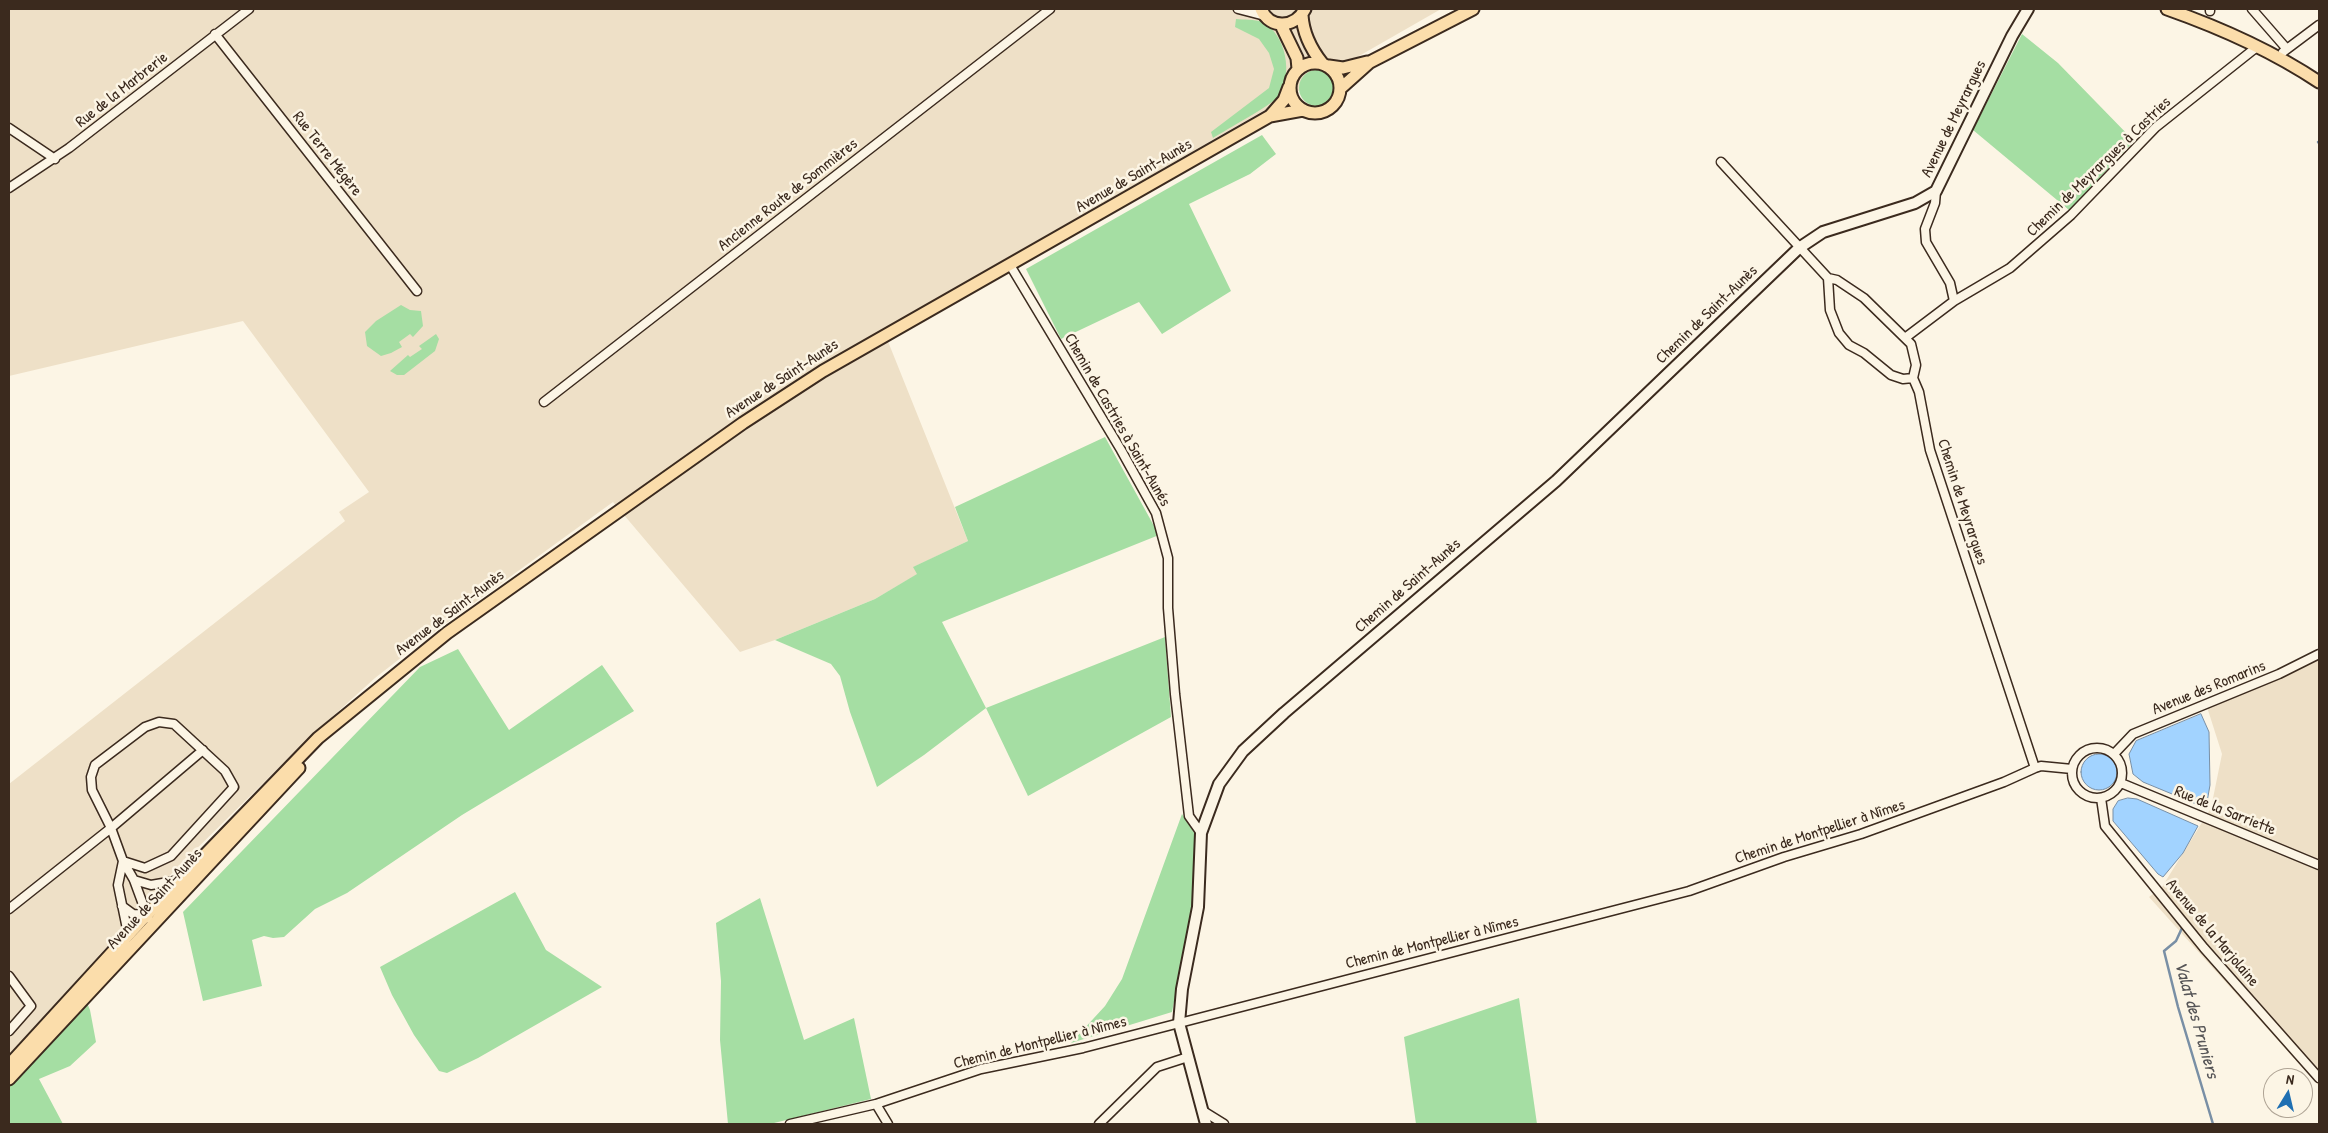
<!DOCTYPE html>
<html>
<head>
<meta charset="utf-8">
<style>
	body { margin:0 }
	#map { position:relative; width:2328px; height:1133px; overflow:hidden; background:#fcf5e5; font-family:"Patrick Hand",sans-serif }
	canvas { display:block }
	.frame { position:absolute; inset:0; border:10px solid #3b2a1e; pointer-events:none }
	.north { position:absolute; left:2263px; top:1068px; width:50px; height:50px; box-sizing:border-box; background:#fcf5e5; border:1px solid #afa495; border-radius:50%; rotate:9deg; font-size:14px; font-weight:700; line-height:20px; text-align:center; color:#3b2a1e }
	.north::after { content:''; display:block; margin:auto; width:18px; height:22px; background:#1f6fb2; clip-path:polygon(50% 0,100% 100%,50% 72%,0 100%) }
</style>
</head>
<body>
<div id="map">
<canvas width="2328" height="1133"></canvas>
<div class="frame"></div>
<div class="north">N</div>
</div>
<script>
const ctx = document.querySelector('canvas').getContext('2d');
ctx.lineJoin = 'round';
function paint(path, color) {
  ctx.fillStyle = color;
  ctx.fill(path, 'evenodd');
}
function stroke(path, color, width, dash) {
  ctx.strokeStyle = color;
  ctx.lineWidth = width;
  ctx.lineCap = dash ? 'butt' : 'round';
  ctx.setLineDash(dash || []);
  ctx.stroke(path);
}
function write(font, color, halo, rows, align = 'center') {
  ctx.font = font + ' "Patrick Hand",sans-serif';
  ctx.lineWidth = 5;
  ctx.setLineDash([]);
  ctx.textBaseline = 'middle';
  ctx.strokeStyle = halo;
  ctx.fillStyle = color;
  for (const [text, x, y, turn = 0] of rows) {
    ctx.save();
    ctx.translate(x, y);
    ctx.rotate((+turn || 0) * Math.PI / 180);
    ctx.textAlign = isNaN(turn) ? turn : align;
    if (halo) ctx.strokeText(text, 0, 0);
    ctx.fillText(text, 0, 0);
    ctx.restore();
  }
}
paint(new Path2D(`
	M 9,9 L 1441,9 L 883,329 L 968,541 L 914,567 L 918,574 L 875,599 L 775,640 L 740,652 L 613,502 L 430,635 L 375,678 L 311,736 L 173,872 L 9,1057 L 9,784 L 345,521 L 339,512 L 369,492 L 243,321 L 9,376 Z
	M 2319,652 L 2319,1086 L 2149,897 L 2162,887 L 2211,808 L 2222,754 L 2207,707 Z`), '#eee0c7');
paint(new Path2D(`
	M 1236,19 C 1243,20 1255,19 1262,22 C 1286,33 1294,76 1278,97 C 1271,105 1226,130 1213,138 L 1211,132 L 1269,88 L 1274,69 L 1269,53 L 1259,39 L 1235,27 Z
	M 2022,34 L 2058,63 L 2134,141 L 2069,210 L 1973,130 Z
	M1299 88a18 18 0 1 1 36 0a18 18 0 1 1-36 0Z
	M 1262,135 L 1276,154 L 1250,174 L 1189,204 L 1231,291 L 1162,334 L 1139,302 L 1061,339 L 1026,269 Z
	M 401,305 L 410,310 L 421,311 L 423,326 L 413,337 L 410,334 L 399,342 L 402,347 L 391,353 L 381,356 L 367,346 L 365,332 L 376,321 Z
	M 436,334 L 439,339 L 435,351 L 404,375 L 397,375 L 390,371 L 408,355 L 410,357 L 422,349 L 419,346 Z
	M 1105,437 L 1159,535 L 942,622 L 986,708 L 1165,637 L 1171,717 L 1028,796 L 986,708 L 924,755 L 877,787 L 850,712 L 840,676 L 831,664 L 775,640 L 875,599 L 917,574 L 913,567 L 968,541 L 955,507 Z
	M 458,649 L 509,730 L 602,665 L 634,711 L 462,815 L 347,893 L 315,909 L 284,937 L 273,938 L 264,936 L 252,940 L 262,986 L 203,1001 L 183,912 L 420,667 Z
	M 1182,814 L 1195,834 L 1193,904 L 1172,1012 L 1071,1043 L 1105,1006 L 1122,979 Z
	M 515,892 L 546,950 L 602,987 L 478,1058 L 447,1073 L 439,1071 L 414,1035 L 392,995 L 380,967 Z
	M 760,898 L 804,1040 L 854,1018 L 871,1099 L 770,1124 L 728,1124 L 720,1040 L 721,981 L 716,923 Z
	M 1519,998 L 1537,1124 L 1416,1124 L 1404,1037 Z
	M 87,1003 L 90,1010 L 96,1042 L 70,1066 L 39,1079 L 63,1124 L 9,1124 L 9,1083 Z`), '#a5dea3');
const water = new Path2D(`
	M 2201,714 L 2209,732 L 2210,785 L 2206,808 L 2143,782 L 2133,774 L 2129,754 L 2136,741 Z
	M2081 772a18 18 0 1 1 36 0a18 18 0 1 1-36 0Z
	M 2128,798 L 2137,799 L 2198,826 L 2183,853 L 2163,877 L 2158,874 L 2113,821 L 2113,809 L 2118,801 Z`);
paint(water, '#a2d3ff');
stroke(water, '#798fa5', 1);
stroke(new Path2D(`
	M 2318,142 L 2319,143
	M 2182,928 L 2176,941 L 2164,951 L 2178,1007 L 2213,1124`), '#798fa5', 2.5);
const street = new Path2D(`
	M 1238,9 L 1265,16
	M 2252,9 L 2286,48
	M 2210,11 L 2210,9
	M 215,34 L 417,291
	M 2283,52 L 2319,25
	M 9,128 L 55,159
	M 1721,162 L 1828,278 L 1830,310 L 1839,333 L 1849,345 L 1864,353 L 1891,375 L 1903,379 L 1913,378
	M 9,188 L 69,148 L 249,9
	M 1010,265 L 1121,450 L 1156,513 L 1168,558 L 1168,608 L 1175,694 L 1189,816 L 1201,833
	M 1828,278 L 1837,280 L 1864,298 L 1911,344 L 1916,365 L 1913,378 L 1919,392 L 1930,450 L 2035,768
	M 1954,301 L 2010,268 L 2071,215 L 2156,127 L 2258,46
	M 1905,338 L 1954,301 L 1950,283 L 1926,242 L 1925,229 L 1935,203 L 1936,191
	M 544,402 L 1050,9
	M 159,722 L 174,724 L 225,771 L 234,787 L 171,856 L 145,868 L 123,861 L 111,828 L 92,790 L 91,777 L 95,765 L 145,727 Z
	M2072 773a25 25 0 1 1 50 0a25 25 0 1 1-50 0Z
	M 2114,754 L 2133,734 L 2279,674 L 2319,654
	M 2121,783 L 2319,865
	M 2101,798 L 2105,826 L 2204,948 L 2319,1078
	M 134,880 L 151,885 L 180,880
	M 122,906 L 133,914 L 147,915
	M 9,909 L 111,828 L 203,750
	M 127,937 L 127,929 L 118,885 L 123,861 L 134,880 L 148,918
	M 9,976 L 31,1006 L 9,1031
	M 876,1104 L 888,1124
	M 1203,1111 L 1224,1124
	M 790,1124 L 876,1104 L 981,1069 L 1083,1048 L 1689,891 L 1784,857 L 1861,834 L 2004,782 L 2035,768 L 2041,766 L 2072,769
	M 1099,1124 L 1157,1067 L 1188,1057`);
const secondary = new Path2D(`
	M 1206,1124 L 1179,1023 L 1182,989 L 1198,907 L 1201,833 L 1219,784 L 1243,751 L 1284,713 L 1556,481 L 1799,248 L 1823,232 L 1915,203 L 1936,191 L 2012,36 L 2028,9`);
const primary = new Path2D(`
	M 1261,9 C 1270,30 1295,28 1305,9
	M 2167,9 C 2221,28 2271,50 2319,82
	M 1302,15 C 1303,32 1311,49 1322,63
	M 1281,25 L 1297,58 L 1298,69
	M1290 88a25 25 0 1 1 50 0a25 25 0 1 1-50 0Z
	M 1329,66 L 1343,68 L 1367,62
	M 1341,88 L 1370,62 L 1473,9
	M 1270,116 L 1284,100 L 1289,87
	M 9,1065 L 140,922 L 318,738 L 447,633 L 743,423 L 823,371 L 1270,116 L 1303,110
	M 9,1079 L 299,768`);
stroke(street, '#3b2a1e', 11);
stroke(secondary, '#3b2a1e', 14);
stroke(primary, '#3b2a1e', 15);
stroke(street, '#fcf5e5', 8);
stroke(secondary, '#fcf5e5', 10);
stroke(primary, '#fbddab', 11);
write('16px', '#3b2a1e', '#fcf5e5', [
	["Rue de la Marbrerie",122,90,-38],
	["Avenue de Meyrargues",1954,119,-64],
	["Rue Terre Mégère",327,154,52],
	["Chemin de Meyrargues à Castries",2099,167,-44],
	["Avenue de Saint-Aunès",1134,176,-30],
	["Ancienne Route de Sommières",788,195,-38],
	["Chemin de Saint-Aunès",1707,315,-44],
	["Avenue de Saint-Aunès",782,379,-33],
	["Chemin de Castries à Saint-Aunés",1117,420,60],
	["Chemin de Meyrargues",1962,502,72],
	["Chemin de Saint-Aunès",1408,586,-41],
	["Avenue de Saint-Aunès",450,613,-37],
	["Avenue des Romarins",2209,688,-22],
	["Rue de la Sarriette",2225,811,22],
	["Chemin de Montpellier à Nîmes",1820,832,-18],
	["Avenue de Saint-Aunès",155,899,-47],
	["Avenue de la Marjolaine",2212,933,50],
	["Chemin de Montpellier à Nîmes",1432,943,-14],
	["Chemin de Montpellier à Nîmes",1040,1043,-14]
]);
write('italic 18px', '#555456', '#fcf5e5', [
	["Valat des Pruniers",2196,1020,74]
]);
</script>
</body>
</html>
